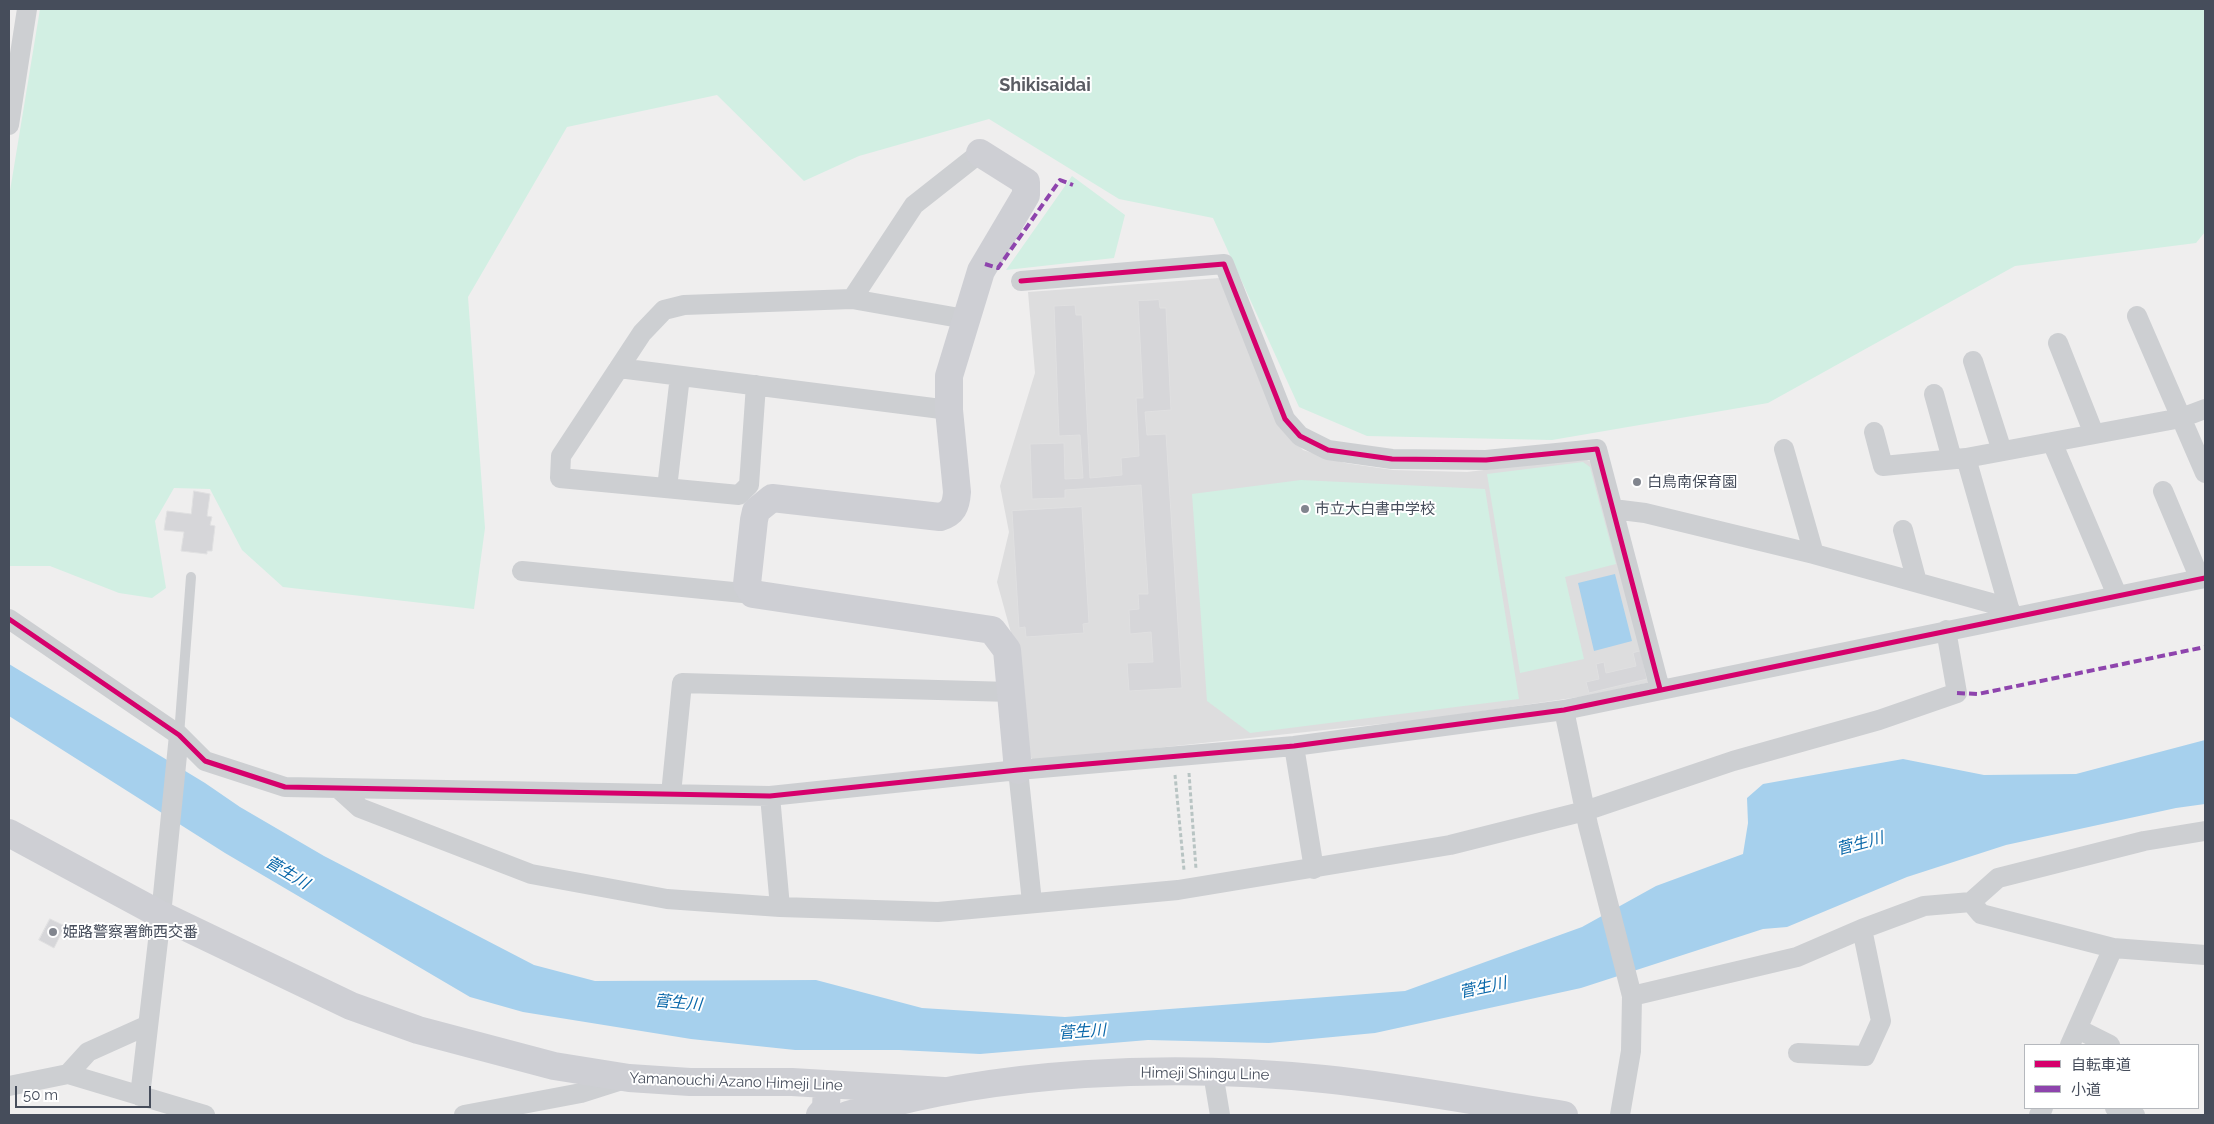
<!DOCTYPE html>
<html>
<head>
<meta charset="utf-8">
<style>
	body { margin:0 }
	#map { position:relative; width:2214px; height:1124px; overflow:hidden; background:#efeeee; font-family:Raleway,"Noto Sans JP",sans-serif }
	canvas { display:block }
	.frame { position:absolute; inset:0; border:10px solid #464d5b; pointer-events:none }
	.legend { position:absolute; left:2024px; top:1044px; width:175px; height:65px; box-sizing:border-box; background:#fff; border:1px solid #b5b8bd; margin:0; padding:6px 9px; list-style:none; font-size:15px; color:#464d5b }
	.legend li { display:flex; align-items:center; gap:10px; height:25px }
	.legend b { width:25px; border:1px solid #b5b8bd }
	.scale { position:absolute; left:15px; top:1086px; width:136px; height:22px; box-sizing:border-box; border:2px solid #464d5b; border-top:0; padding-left:6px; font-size:15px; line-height:18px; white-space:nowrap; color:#464d5b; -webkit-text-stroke:4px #fff; paint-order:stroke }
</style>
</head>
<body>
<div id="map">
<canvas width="2214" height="1124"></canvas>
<div class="frame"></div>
<ul class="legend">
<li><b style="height:6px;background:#d6006c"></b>自転車道</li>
<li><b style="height:6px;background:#8e44ad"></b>小道</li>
</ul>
<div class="scale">50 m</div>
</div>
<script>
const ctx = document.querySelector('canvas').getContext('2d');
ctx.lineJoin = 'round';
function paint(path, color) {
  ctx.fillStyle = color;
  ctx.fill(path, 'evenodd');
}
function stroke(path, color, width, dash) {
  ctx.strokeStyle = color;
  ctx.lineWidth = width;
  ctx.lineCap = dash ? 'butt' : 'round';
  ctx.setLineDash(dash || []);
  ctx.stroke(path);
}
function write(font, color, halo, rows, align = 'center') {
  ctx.font = font + ' Raleway,"Noto Sans JP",sans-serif';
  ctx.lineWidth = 4;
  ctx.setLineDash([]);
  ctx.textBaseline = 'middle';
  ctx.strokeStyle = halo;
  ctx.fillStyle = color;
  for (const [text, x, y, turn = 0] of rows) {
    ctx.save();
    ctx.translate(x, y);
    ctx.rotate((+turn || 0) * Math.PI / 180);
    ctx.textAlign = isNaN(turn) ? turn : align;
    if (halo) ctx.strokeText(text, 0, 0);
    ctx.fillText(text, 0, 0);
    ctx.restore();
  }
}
paint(new Path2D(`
	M 1220,278 L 1278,423 L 1303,450 L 1345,463 L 1393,470 L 1467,472 L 1584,458 L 1593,463 L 1651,682 L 1586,696 L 1428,719 L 1034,761 L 1027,753 L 1016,651 L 997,582 L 1009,532 L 1000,486 L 1035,373 L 1028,292 Z`), '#ddddde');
paint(new Path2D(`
	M 40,9 L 2205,9 L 2205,232 L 2196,243 L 2015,266 L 1768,403 L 1552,440 L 1367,436 L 1299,407 L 1213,218 L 1119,199 L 989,119 L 859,156 L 804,181 L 717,95 L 567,127 L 468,297 L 485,528 L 474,609 L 283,587 L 242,550 L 210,489 L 174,488 L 155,521 L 166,588 L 152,598 L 119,593 L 50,566 L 9,566 L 9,197 Z
	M 1072,176 L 1125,215 L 1114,258 L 1006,270 Z
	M 1583,462 L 1590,467 L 1616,564 L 1565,577 L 1584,659 L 1520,673 L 1487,474 Z
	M 1301,480 L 1485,489 L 1519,699 L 1250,733 L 1207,701 L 1192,494 Z`), '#d2efe3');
paint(new Path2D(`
	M 1615,574 L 1632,641 L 1594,651 L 1578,583 Z
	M 9,664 L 205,783 L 240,807 L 324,856 L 534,965 L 595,981 L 816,980 L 922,1008 L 1065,1017 L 1405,991 L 1582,927 L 1656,886 L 1743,854 L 1748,823 L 1747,798 L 1763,784 L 1903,759 L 1984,775 L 2076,774 L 2205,740 L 2205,804 L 2176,808 L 2006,845 L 1907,877 L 1787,927 L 1763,929 L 1581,988 L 1375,1033 L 1269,1043 L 1148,1040 L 980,1054 L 899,1050 L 795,1050 L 691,1039 L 523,1012 L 470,997 L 225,853 L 9,716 Z`), '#a6d0ed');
const building = new Path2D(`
	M 1159,300 L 1160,308 L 1166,308 L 1171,410 L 1145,412 L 1147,435 L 1166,434 L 1182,688 L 1129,691 L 1127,663 L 1153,662 L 1151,632 L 1130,634 L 1129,610 L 1139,609 L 1138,594 L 1148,594 L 1141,485 L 1065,490 L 1065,498 L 1032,499 L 1030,444 L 1064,443 L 1065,479 L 1083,478 L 1080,435 L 1059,436 L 1054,306 L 1075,305 L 1076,315 L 1082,315 L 1090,478 L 1122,475 L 1121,458 L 1139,456 L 1136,398 L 1143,398 L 1138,301 Z
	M 194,491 L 210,494 L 207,516 L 212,517 L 210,525 L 215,526 L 212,551 L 207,551 L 207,554 L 181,551 L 184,532 L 164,530 L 167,511 L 191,514 Z
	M 1082,507 L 1089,623 L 1083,624 L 1084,633 L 1026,637 L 1025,627 L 1019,628 L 1012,511 Z
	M 1641,651 L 1647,679 L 1589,693 L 1586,682 L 1599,679 L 1596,664 L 1604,662 L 1606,673 L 1636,666 L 1633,653 Z
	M 50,919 L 65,926 L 54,948 L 39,940 Z`);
paint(building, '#d6d6d9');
stroke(building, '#e0e0e1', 1);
stroke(new Path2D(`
	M 1189,773 L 1196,869
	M 1175,775 L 1184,870`), '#b8c4c3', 3, [4, 2.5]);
stroke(new Path2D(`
	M 179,735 L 191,577`), '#cdcfd2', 10);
stroke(new Path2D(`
	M 9,125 L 27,9
	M 1021,281 L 1224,264 L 1285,419 L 1300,436 L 1328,450 L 1392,459 L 1486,460 L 1597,449 L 1660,689
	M 852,299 L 914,205 L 980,153
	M 2137,316 L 2205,473
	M 2058,343 L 2094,434
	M 1973,361 L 2002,451
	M 619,368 L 949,410
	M 756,385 L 749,485 L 739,495 L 560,478 L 561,456 L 642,333 L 664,310 L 684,305 L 852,299 L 965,319
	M 1934,394 L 1952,459
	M 1874,432 L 1883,466 L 1966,458
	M 2052,442 L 2117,595
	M 1784,449 L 1814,554
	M 667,488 L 680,376
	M 2163,491 L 2200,579
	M 1613,509 L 1645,513 L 1814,554 L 2009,608
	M 1903,530 L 1917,582
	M 522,571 L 753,594
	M 2013,616 L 2009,608 L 1966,458 L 2181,418 L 2205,409
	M 9,619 L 179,735 L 205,761 L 285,787 L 770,796 L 1018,770 L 1294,746 L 1564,710 L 2205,578
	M 1564,710 L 1588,825 L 1632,996 L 1631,1051 L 1620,1115
	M 1294,746 L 1314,869
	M 1018,770 L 1032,902
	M 339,789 L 360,808 L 531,874 L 667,899 L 780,907 L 938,912 L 1178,890 L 1450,845 L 1585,811 L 1733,761 L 1879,720 L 1957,693 L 1946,630
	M 671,794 L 682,683 L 1011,692
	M 770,796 L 780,907
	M 1971,902 L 1981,914 L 2113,948 L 2205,955
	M 1632,996 L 1797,957 L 1862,929 L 1924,906 L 1971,902 L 1998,878 L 2144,841 L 2205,831
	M 2078,1029 L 2110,1045
	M 2070,1045 L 2113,948
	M 1798,1053 L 1865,1056 L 1881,1021 L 1862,929
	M 1213,1073 L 1220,1115
	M 68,1074 L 88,1052 L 148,1025
	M 9,1086 L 68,1074 L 205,1115
	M 140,1096 L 161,915 L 179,735
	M 2115,1108 L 2135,1115
	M 464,1115 L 581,1093 L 625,1079
	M 2039,1115 L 2043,1108`), '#cdcfd2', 20);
stroke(new Path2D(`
	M 980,153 L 1026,182 L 1026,195 L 981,271 L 949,376 L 949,410 L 957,492 C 956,506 953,513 940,517 L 772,498 L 756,511 L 754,520 L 747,584 L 753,594 L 992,630 L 1007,650 L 1018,770
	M 9,833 L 161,915 L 351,1006 L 418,1030 L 554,1066 L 629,1078 L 690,1082 L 792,1082 L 944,1091
	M 820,1115 L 826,1108 L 827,1085
	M 848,1115 C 995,1070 1172,1063 1324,1079 C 1404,1087 1484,1103 1564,1115`), '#cecfd4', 28);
stroke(new Path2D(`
	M 985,264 L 998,268 L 1060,180 L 1073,185
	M 1957,693 L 1978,694 L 2205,647`), '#8e44ad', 4, [8, 4]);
stroke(new Path2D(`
	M 1021,281 L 1224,264 L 1285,419 L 1300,436 L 1328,450 L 1392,459 L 1486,460 L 1597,449 L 1660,689
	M 9,619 L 179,735 L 205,761 L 285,787 L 770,796 L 1018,770 L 1294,746 L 1564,710 L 2205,578`), '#d6006c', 5);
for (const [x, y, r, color] of [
	[1637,482,5,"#81858e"],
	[1305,509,5,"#81858e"],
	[53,932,5,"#81858e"]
]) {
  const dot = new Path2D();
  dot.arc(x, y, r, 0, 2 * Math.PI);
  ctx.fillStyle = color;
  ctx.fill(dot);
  stroke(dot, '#fff', 2);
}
write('15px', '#464d5b', '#fff', [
	["白鳥南保育園",1647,482],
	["市立大白書中学校",1315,509],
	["姫路警察署飾西交番",63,932]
], 'left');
write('15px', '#464d5b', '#fff', [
	["Himeji Shingu Line",1205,1074,1],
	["Yamanouchi Azano Himeji Line",736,1082,2]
]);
write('italic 16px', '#0a68aa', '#fff', [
	["菅生川",1860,844,-15],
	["菅生川",287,873,31],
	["菅生川",1483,988,-12],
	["菅生川",678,1003,5],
	["菅生川",1082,1032,-4]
]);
write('bold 18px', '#5a5c63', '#fff', [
	["Shikisaidai",1045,86]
]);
</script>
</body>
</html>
